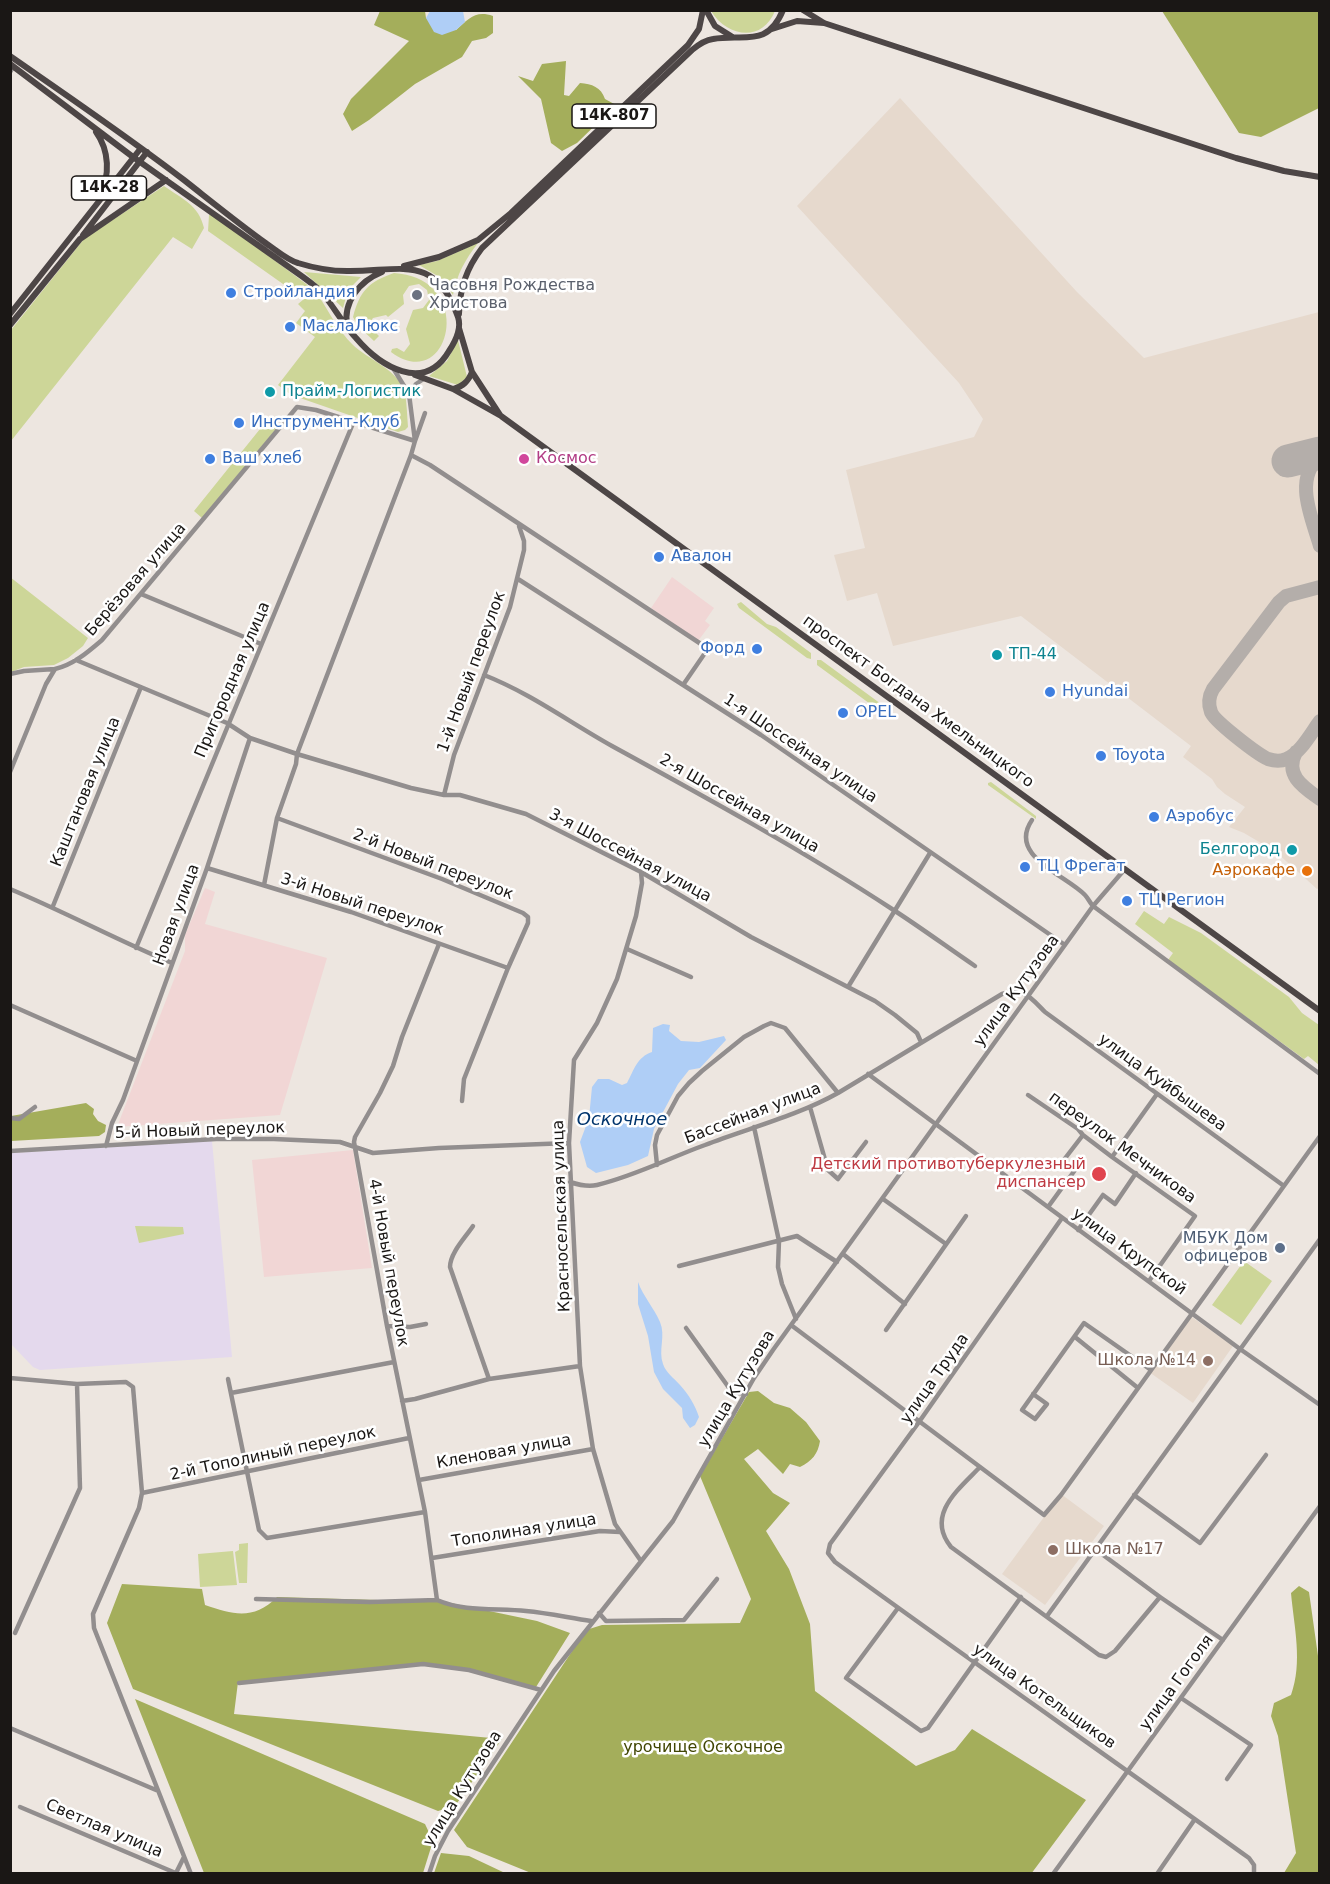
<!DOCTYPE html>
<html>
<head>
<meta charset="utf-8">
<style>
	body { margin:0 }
	#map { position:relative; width:1330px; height:1884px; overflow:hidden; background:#ede6e0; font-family:"DejaVu Sans",sans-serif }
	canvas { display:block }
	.frame { position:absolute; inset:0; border:12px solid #1a1715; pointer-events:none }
</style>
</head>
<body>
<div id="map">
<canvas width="1330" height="1884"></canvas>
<div class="frame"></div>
</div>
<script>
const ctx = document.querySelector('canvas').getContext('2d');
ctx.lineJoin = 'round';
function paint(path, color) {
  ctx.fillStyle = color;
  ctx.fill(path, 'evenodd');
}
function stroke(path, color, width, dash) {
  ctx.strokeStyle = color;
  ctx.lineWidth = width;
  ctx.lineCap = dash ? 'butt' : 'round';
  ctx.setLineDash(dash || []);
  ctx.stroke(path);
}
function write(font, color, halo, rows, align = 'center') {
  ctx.font = font + ' "DejaVu Sans",sans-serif';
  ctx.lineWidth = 5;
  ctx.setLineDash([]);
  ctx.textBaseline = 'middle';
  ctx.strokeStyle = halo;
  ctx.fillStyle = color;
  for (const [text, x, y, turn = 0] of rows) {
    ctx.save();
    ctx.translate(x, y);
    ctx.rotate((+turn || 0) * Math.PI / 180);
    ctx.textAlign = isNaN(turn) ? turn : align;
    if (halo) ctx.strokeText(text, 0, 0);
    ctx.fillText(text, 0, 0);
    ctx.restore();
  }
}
paint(new Path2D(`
	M 900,98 L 1077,292 L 1144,358 L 1319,312 L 1320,887 L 1317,889 L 1276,852 L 1244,833 L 1229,827 L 1245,807 L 1225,794 L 1217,787 L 1212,779 L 1183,757 L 1191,746 L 1021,616 L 893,646 L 877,593 L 847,601 L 834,555 L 865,548 L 846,470 L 974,437 L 983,419 L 959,383 L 797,206 Z
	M 1189,1315 L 1233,1346 L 1193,1403 L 1149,1372 Z
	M 1061,1494 L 1104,1526 L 1045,1605 L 1002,1574 Z`), '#e6d9cd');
paint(new Path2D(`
	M 672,577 L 714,608 L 705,621 L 710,625 L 698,641 L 651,608 Z
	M 205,888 L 215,892 L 205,924 L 327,958 L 280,1115 L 117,1127 L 185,951 L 185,935 Z
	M 353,1150 L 372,1268 L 264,1277 L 252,1160 Z`), '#f1d6d5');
paint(new Path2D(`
	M 212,1141 L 232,1357 L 40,1370 L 33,1367 L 11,1344 L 11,1153 Z`), '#e4d9ed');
paint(new Path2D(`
	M 711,11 L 775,11 C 762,43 727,37 711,11 Z
	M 164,186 C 182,199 199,205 204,228 L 192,249 L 173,237 L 11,441 L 11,330 L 84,239 Z
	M 212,214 L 317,292 L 300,296 L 208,231 L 209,215 Z
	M 478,243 C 465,260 457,274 453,295 L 441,278 L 419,265 L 437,261 Z
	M 304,272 L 361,277 L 348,290 L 343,308 Z
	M 394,273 C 478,278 450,396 391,352 L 392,349 L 397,348 L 404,352 L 410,344 L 406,329 L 413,310 L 423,308 L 429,300 L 427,290 L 419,284 L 409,286 L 403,295 L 404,304 L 388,317 L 386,315 L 373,318 L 368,325 L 379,336 L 374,341 L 358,326 L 353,317 C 360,291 368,282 394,273 Z
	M 320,298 C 330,314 339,331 352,344 C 368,360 400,370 405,394 C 407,404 407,416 408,427 L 405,430 L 398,432 L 303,399 L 290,394 L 278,385 L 315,337 L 296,323 L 305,311 L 298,304 L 304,299 Z
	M 458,340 L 467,377 L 458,385 L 429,376 L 447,361 Z
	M 264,424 L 277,428 L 202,518 L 194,511 Z
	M 10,577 L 88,638 L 83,646 L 68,658 L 54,665 L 24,667 L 11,672 Z
	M 741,602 L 767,624 L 776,627 L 811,653 L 811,659 L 807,658 L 739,608 L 737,604 Z
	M 817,660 L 821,660 L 892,712 L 892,717 L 888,717 L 817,665 Z
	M 991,782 L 1036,816 L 1036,819 L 988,785 L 988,783 Z
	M 1144,911 L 1164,924 L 1169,917 L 1201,933 L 1289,997 L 1302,1013 L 1319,1025 L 1319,1065 L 1308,1056 L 1304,1059 L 1168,960 L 1173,953 L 1135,924 Z
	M 135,1226 L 183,1227 L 184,1234 L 139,1243 Z
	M 1244,1261 L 1272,1281 L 1241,1325 L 1212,1305 Z
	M 248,1543 L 247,1583 L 239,1583 L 235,1552 L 239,1550 L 239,1544 Z
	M 233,1551 L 237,1585 L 200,1587 L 198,1554 Z`), '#cdd698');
paint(new Path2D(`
	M 380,11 L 425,11 L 426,18 L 456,30 C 469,19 475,10 493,16 L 493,33 L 486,38 L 472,41 L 462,57 L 415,84 L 369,120 L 352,131 L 343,114 L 351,99 L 409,41 L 374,25 Z
	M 1162,11 L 1319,11 L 1319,108 L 1261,137 L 1239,133 Z
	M 566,61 L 564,95 L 569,96 L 580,83 C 592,84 601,87 605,99 L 616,105 L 577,143 L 562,151 L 551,143 L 541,99 L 518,76 L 533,81 L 542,64 Z
	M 86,1103 L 94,1109 L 93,1114 L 98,1121 L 106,1125 L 105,1132 L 99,1136 L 11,1141 L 11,1116 Z
	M 758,1391 L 774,1403 L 790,1408 L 806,1422 L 820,1441 C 818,1454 812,1461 800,1467 L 790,1464 L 783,1474 L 758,1449 L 744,1459 L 773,1493 L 790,1503 L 766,1531 L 789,1569 L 810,1624 L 815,1691 L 916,1766 L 955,1750 L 972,1729 L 1086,1800 L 1031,1874 L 531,1873 L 467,1847 L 454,1830 L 586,1630 L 602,1625 L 740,1623 L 751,1599 L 700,1476 L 749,1392 Z
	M 122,1584 L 202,1589 L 205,1605 C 234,1615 254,1620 277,1597 L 446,1602 L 537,1621 L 570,1633 L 536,1687 L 470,1669 L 423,1663 L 238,1682 L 234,1714 L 502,1739 L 455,1806 L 438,1811 L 133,1689 L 107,1623 Z
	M 1299,1586 L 1309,1592 L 1319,1663 L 1319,1873 L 1284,1873 L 1296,1853 L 1278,1736 L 1271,1716 L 1274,1703 L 1291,1695 C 1303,1662 1294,1627 1291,1593 Z
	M 135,1699 L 425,1824 L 433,1841 L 423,1873 L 204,1873 Z
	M 441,1853 L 469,1856 L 505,1873 L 434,1873 Z`), '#a4ae5b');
paint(new Path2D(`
	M 430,11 L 463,11 L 465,22 L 456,30 L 442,35 L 434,32 L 426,18 Z
	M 663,1024 L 670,1025 L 669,1031 L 681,1041 L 699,1042 L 724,1036 L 726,1040 L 700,1068 L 689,1070 L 678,1084 L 654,1129 L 648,1156 L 628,1165 L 596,1173 L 587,1167 L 580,1142 L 589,1118 L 592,1087 L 598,1079 L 609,1079 L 622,1085 L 627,1083 C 634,1070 637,1057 652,1052 L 653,1028 Z
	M 638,1282 C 643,1296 654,1308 660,1322 C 666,1336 658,1350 663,1364 C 666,1373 674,1378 680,1385 C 689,1395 695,1405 699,1417 L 695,1425 L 690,1428 L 683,1418 L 682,1408 L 663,1389 L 654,1372 L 648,1336 L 638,1304 Z`), '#afcef6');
stroke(new Path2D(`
	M 1320,456 C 1293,479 1312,518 1320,546
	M 1320,587 L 1286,596 L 1279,602 L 1213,689 C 1209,696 1208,704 1211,712 C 1214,721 1257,754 1268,759 C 1274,761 1280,762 1286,759 C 1300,754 1311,733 1320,721
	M 1296,752 C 1284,775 1303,787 1320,799`), '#b4aeaa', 14);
stroke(new Path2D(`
	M 1288,461 L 1320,453`), '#b4aeaa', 33);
stroke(new Path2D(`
	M 10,72 L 12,69
	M 409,394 L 416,384 L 425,378
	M 411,455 L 430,465 L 704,646 L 705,653 L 683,685
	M 518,579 L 761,735 L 1065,945
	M 141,594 L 261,644
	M 76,660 L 227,723 L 250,738
	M 10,674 L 24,671 L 55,669
	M 484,675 C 530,693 569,722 612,746 C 707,798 802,850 892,909 C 920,927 947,947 975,966
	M 10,772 L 46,684 L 55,669 C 73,665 88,652 102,640 L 297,407 L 316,410 L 415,441 L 425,413
	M 444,795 L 454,755 L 510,607 L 524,550 L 524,541 L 519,526
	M 277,818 L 442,879 L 523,913 L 528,917 L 528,923 L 508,968 L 464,1079 L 462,1101
	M 1032,820 C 1007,856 1066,875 1085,895 C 1088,898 1090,903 1093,906 L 1320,1074
	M 207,868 L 351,912 L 508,968
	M 641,872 L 642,883 L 636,916 L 617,979 L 597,1023 L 574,1060 L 569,1143 L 580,1366 L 593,1449 L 615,1524 L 641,1561
	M 264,885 L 277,818 L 296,764 L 297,754 L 411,788 L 444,795 L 460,795 L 526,814 L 641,872 L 751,937 L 875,1001 L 895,1015 L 917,1033 L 921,1042
	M 10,889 C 65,912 117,940 172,963
	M 53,906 L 141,687
	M 136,948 L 354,421
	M 627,949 L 691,977
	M 848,987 L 930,853
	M 10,1005 L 137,1061
	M 868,1074 L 1240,1349 L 1320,1405
	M 1028,1095 L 1078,1129 L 1083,1135 L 1112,1157 L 1195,1216 L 1149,1281
	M 810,1107 L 828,1170 L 838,1179 L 866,1142
	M 10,1118 L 19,1119 L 35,1107
	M 754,1127 L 779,1241 L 778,1267 L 782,1284 L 796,1319
	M 106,1146 L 112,1123 L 123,1100 L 207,868 L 250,738 L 297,754 L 411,455 L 415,441 L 409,394 L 393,368
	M 10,1151 L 216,1139 L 274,1139 L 340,1142 L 373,1153 L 439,1148 L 569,1143
	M 1112,1157 L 1157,1094
	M 657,1165 L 655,1145 L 657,1135 L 678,1096 L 689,1083 L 702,1071 L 744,1037 L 764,1026 L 771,1023 L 785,1028 L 838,1093
	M 570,1182 C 579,1185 588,1187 597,1185 C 635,1176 669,1158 705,1145 C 749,1128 797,1116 838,1093 L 1002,994 C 1024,987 1030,997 1045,1012 L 1284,1186
	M 883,1199 L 946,1244
	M 1048,1207 L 1075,1170 L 1063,1161 L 1083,1135
	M 1062,1218 L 919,1422 L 830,1544 L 828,1553 L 835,1562 C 972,1662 1112,1759 1249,1858 L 1254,1865 L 1254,1874
	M 473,1226 C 465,1238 450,1253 450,1267 L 489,1379
	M 1078,1230 L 1103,1195 L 1115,1204 L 1136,1173
	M 843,1254 L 905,1304
	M 679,1266 L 797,1236 L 837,1262
	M 791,1325 L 1044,1515 L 1061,1495 L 1320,1136
	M 387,1326 L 410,1327 L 426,1324
	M 686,1328 L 732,1392 L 746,1394
	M 886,1330 L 966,1216
	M 1075,1337 L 1138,1388
	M 10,1378 L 77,1384 L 126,1382 L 133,1387 L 142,1493 L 139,1508 L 93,1614 L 94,1628 L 191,1874
	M 228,1379 L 259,1530 L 267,1538 L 425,1512
	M 231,1393 L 394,1362
	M 1033,1394 L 1047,1404 L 1035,1419 L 1022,1410 L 1084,1323 L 1151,1370
	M 402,1401 L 415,1399 L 489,1379 L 580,1366
	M 980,1467 C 959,1489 925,1515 951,1547 L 1099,1655 L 1106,1657 L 1115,1651 L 1160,1597
	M 419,1480 L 593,1449
	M 142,1493 L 409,1438
	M 1134,1495 L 1200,1543 L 1266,1455
	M 1095,1549 L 1160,1597 L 1223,1640
	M 432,1558 L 600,1531 L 620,1532
	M 256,1599 L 370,1602 L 437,1600 C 464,1612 497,1608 526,1611 C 548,1613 570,1618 591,1621
	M 437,1600 L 425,1512 L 387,1326 L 354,1142 L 355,1137 L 380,1093 L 393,1066 L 402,1037 L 439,944
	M 898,1608 L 846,1678 L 921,1731 L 928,1728 L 1021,1597
	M 599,1613 L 606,1621 L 684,1620 L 717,1579
	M 1047,1616 L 1320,1239
	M 15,1633 L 80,1488 L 77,1384
	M 239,1683 L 423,1664 L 469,1670 L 541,1690
	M 1181,1698 L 1251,1745 L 1227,1779
	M 10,1728 L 156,1790
	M 20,1807 L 178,1874
	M 176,1873 L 184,1857
	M 429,1874 L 435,1856 L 448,1831 L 554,1671 L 673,1521 L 754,1378 L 773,1350 L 1093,906 L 1125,869
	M 1053,1874 L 1320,1506
	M 1157,1874 L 1195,1819`), '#928e8e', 4.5);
stroke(new Path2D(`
	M 706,10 L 715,26 L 731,36
	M 803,10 L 824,23 L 1236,158 L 1284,171 L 1320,177
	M 772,29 L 797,21 L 824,23
	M 10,56 C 69,97 128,137 184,180 C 212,202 239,224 267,244 C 276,250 287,260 298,263 C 314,268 330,271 347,271 C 400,272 435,252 458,317 C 462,329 455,342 449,351 C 424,394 380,366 356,338 C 344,325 335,309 324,295 C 318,288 310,282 303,277 L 133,157 L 10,64
	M 96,132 C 109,150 111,176 99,196
	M 83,235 L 147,152
	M 404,266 L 439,257 L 478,240 L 511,213 L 688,45 L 699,29 L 703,10
	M 10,314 L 141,148
	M 459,314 C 460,288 466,269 482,248 L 692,50 C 698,45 705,40 713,39 C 743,33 767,49 783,10
	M 10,325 L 80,239 L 166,180
	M 347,326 C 343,301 360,281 382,272
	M 459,328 L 472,372 L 500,415
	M 415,375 L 453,389 L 501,416 L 1320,1011
	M 453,389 C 463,386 468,382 472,372`), '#4d4646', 6);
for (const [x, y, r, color] of [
	[231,293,6,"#3f7fe0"],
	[417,295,6,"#6b7280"],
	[290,327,6,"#3f7fe0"],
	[270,392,6,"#0f9aa8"],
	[239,423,6,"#3f7fe0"],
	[210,459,6,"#3f7fe0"],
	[524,459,6,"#d1479c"],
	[659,557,6,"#3f7fe0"],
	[757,649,6,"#3f7fe0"],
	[997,655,6,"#0f9aa8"],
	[1050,692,6,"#3f7fe0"],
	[843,713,6,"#3f7fe0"],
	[1101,756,6,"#3f7fe0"],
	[1154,817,6,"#3f7fe0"],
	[1292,850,6,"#0f9aa8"],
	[1025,867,6,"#3f7fe0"],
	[1307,871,6,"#e8710a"],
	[1127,901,6,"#3f7fe0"],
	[1099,1174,8,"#e0444e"],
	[1280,1248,6,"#5c6f8a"],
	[1208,1361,6,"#8d6e63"],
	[1053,1550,6,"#8d6e63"]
]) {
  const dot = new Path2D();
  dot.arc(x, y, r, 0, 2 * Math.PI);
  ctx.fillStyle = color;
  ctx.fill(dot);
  stroke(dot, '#fff', 2);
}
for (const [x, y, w] of [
	[614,116,84],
	[109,188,75]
]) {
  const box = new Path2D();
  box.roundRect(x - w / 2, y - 12, w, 24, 4.5);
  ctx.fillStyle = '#fff';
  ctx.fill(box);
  stroke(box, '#1a1715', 1.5);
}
write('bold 15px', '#1a1715', null, [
	["14К-807",614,116],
	["14К-28",109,188]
]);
write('16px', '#5b616d', '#fff', [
	["Часовня Рождества",429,286],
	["Христова",429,304]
], 'left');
write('16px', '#366cbe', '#fff', [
	["Стройландия",243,293],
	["МаслаЛюкс",302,327],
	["Инструмент-Клуб",251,423],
	["Ваш хлеб",222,459],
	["Авалон",671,557],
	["Форд",745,649,"right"],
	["Hyundai",1062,692],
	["OPEL",855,713],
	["Toyota",1113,756],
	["Аэробус",1166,817],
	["ТЦ Фрегат",1037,867],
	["ТЦ Регион",1139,901]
], 'left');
write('16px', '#0d838f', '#fff', [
	["Прайм-Логистик",282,392],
	["ТП-44",1009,655],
	["Белгород",1280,850,"right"]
], 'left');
write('16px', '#b23c85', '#fff', [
	["Космос",536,459]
], 'left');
write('16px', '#1a1715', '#fff', [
	["Берёзовая улица",136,580,-49],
	["1-й Новый переулок",472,672,-70],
	["Пригородная улица",233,680,-67],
	["проспект Богдана Хмельницкого",918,702,36],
	["1-я Шоссейная улица",800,749,34],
	["Каштановая улица",86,792,-68],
	["2-я Шоссейная улица",739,804,30],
	["3-я Шоссейная улица",630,856,28],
	["2-й Новый переулок",433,865,21],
	["3-й Новый переулок",362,905,18],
	["Новая улица",177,915,-70],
	["улица Кутузова",1017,991,-54],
	["улица Куйбышева",1162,1083,36],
	["Бассейная улица",753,1114,-21],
	["5-й Новый переулок",200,1131,-2],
	["переулок Мечникова",1122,1148,36],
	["Красносельская улица",562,1216,-92],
	["улица Крупской",1129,1252,36],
	["4-й Новый переулок",388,1263,80],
	["улица Труда",935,1379,-55],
	["улица Кутузова",737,1389,-59],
	["Кленовая улица",504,1452,-10],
	["2-й Тополиный переулок",273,1454,-12],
	["Тополиная улица",524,1531,-9],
	["улица Гоголя",1177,1683,-54],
	["улица Котельщиков",1044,1697,35],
	["улица Кутузова",463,1789,-58],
	["Светлая улица",104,1829,23]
]);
write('16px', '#c56008', '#fff', [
	["Аэрокафе",1295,871]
], 'right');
write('16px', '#be3a42', '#fff', [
	["Детский противотуберкулезный",1086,1165],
	["диспансер",1086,1183]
], 'right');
write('16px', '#4e5e75', '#fff', [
	["МБУК Дом",1268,1239],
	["офицеров",1268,1257]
], 'right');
write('16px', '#785e54', '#fff', [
	["Школа №14",1196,1361],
	["Школа №17",1065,1550,"left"]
], 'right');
write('16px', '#414604', '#fff', [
	["урочище Оскочное",703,1748]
]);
write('italic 18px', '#00346c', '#fff', [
	["Оскочное",622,1120]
]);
</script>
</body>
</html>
